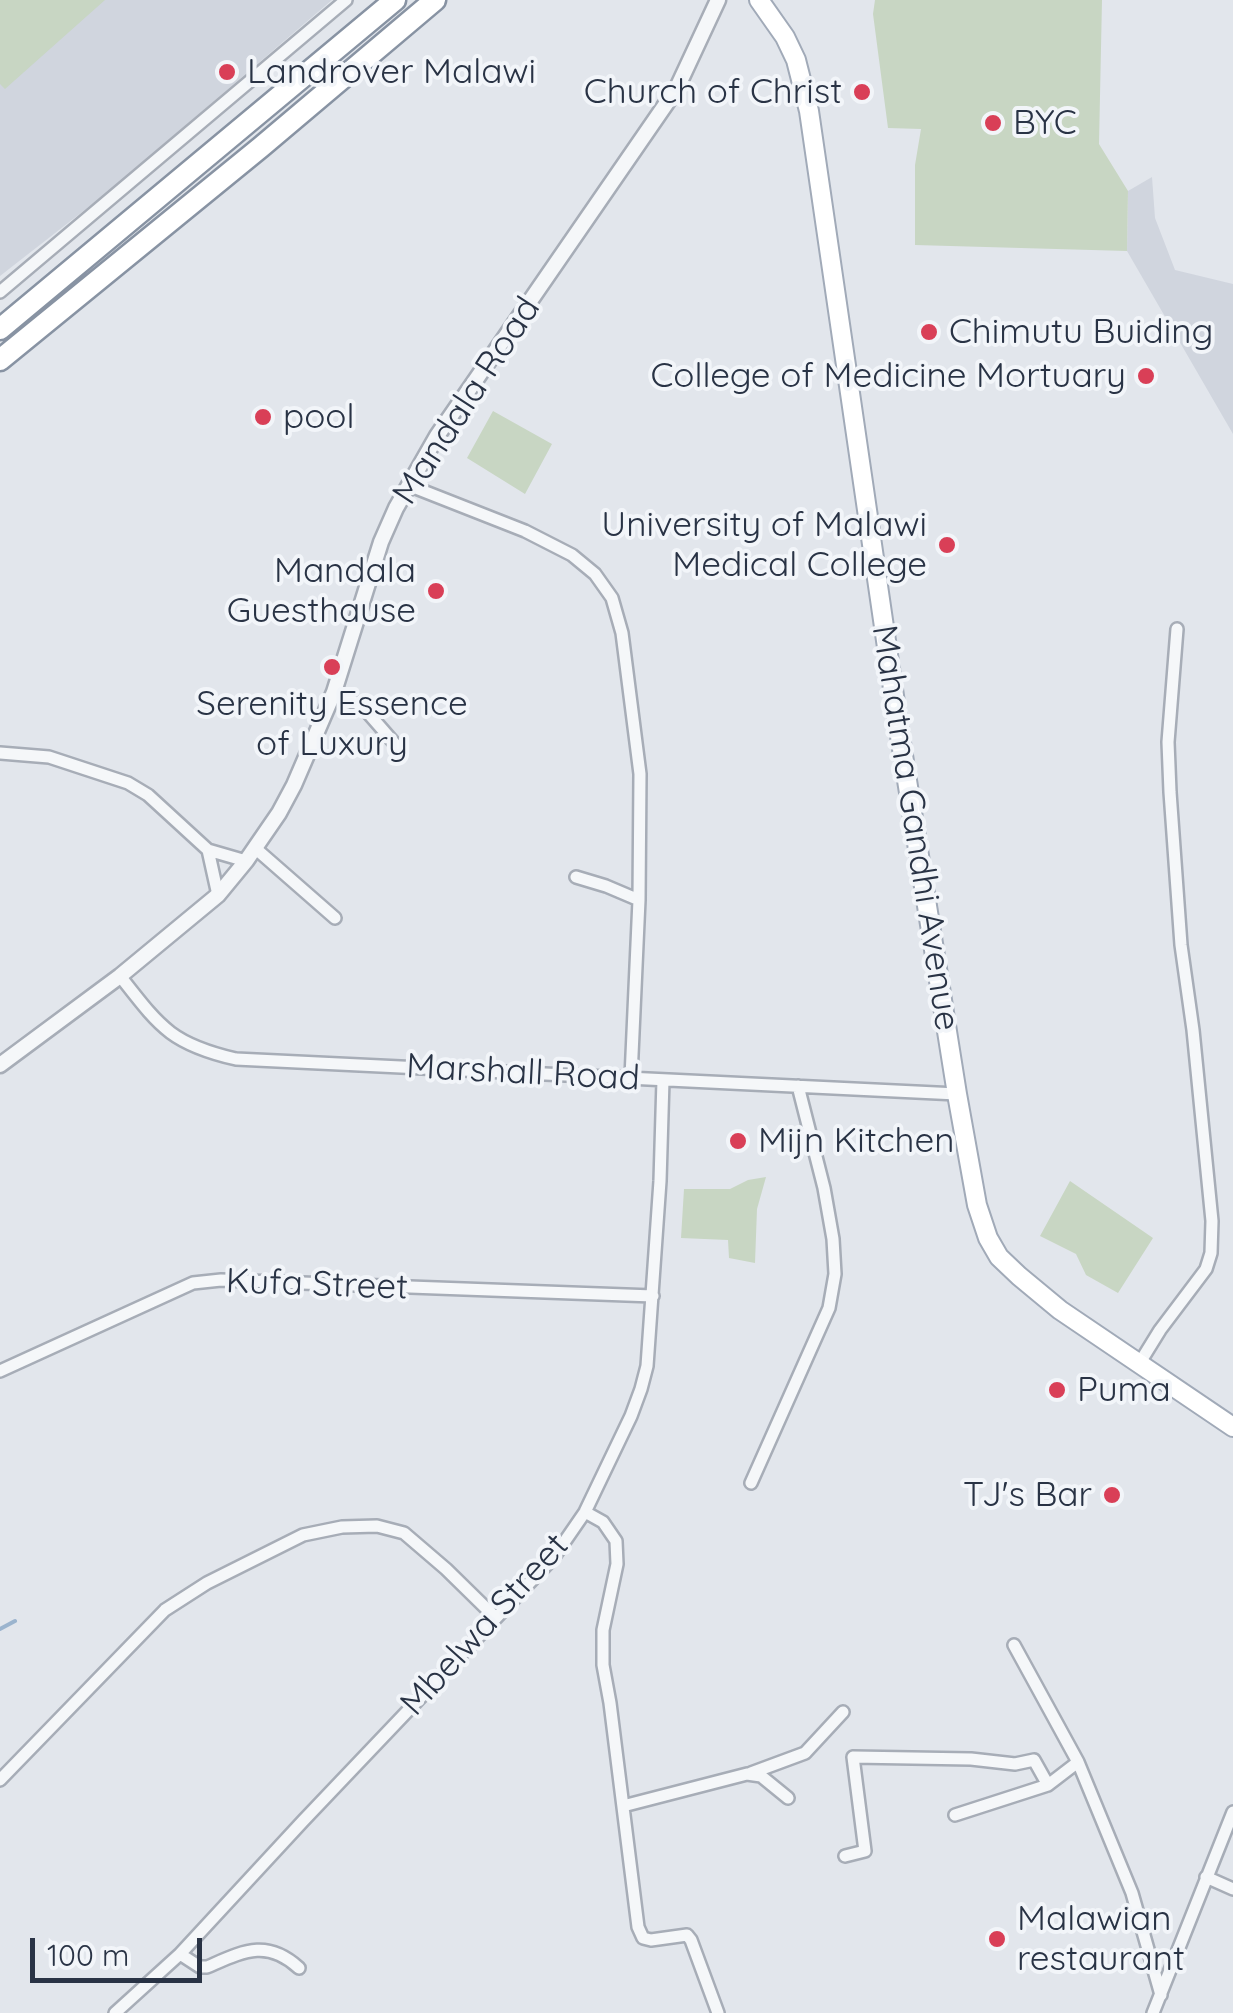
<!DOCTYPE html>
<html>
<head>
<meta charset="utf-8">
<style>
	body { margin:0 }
	#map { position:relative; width:1233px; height:2013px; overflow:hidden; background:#e2e6ec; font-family:Quicksand,sans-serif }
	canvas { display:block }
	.scale { position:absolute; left:30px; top:1938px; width:172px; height:45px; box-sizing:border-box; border:5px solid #293345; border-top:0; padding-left:12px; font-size:30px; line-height:35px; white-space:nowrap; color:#293345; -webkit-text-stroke:8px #f2f5f9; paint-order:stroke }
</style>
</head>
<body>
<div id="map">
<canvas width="1233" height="2013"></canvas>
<div class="scale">100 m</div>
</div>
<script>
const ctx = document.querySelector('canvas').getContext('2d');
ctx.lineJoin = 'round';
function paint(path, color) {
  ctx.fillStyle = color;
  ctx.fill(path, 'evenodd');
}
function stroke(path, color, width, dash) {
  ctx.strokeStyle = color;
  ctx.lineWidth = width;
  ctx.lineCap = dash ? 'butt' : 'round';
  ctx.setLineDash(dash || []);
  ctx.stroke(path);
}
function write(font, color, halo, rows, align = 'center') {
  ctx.font = font + ' Quicksand,sans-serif';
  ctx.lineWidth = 8;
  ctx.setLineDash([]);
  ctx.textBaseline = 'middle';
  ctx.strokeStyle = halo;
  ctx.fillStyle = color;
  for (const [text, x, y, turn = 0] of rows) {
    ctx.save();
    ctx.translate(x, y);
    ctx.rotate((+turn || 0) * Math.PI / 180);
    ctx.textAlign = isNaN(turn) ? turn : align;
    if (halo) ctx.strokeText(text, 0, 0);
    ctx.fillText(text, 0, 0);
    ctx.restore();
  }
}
paint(new Path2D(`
	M 0,0 L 332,0 L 109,191 L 0,276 Z
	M 1152,177 L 1155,218 L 1175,270 L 1233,284 L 1233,434 L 1127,251 L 1128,191 Z`), '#d0d5de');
paint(new Path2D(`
	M 0,0 L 105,0 L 5,89 L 0,84 Z
	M 875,0 L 1102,0 L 1099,144 L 1128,191 L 1127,251 L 915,245 L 915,165 L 921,129 L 888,128 L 873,14 Z
	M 493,411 L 552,444 L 525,494 L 467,458 Z
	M 766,1177 L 757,1209 L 755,1263 L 729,1258 L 728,1240 L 681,1238 L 684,1189 L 730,1189 L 748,1180 Z
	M 1070,1181 L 1153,1238 L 1118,1293 L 1086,1275 L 1076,1254 L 1040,1236 Z`), '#c8d6c3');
stroke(new Path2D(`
	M 0,1629 L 15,1621`), '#9bb4ce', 4);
const minor = new Path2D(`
	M 0,292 L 346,0
	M 408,485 L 525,531 L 572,555 L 595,574 L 612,598 L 622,633 L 640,774 L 639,900 L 631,1077
	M 334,692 L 362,706 L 396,745
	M 0,753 L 49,757 L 128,783 L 148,795 L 208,850 L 246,861
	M 255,848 L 335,918
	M 208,850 L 218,895
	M 576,877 L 606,886 L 639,900
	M 120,976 C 160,1027 171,1044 236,1059 L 957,1094
	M 1139,1364 L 1160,1330 L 1206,1269 L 1211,1253 L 1212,1221 L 1193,1030 L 1181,945 L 1170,792 L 1168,742 L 1177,629
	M 0,1371 L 193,1283 L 221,1280 L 653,1296
	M 751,1483 L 829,1308 L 835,1274 L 833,1239 L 824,1188 L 798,1086
	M 585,1512 L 603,1522 L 616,1541 L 617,1564 L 603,1630 L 603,1665 L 610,1703 L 638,1927 L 643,1938 L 651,1940 L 687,1935 L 691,1940 L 718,2013
	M 1014,1645 L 1078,1762 L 1132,1893 L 1161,1995
	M 751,1773 L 805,1753 L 843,1712
	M 0,1780 L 165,1610 L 207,1583 L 303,1535 L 342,1527 L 377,1526 L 404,1533 L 446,1569 L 496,1618
	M 623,1806 L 747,1774 L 761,1776 L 788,1798
	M 955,1815 L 1048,1785 L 1078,1762
	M 845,1856 L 865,1851 L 853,1757 L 971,1759 L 1015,1764 L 1034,1760 L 1048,1785
	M 1206,1877 L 1233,1889
	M 180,1954 L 200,1967 L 207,1967 C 242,1952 266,1938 299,1968
	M 115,2013 L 180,1954 L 303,1821 L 554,1557 L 585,1512 L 631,1416 L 641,1389 L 647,1366 L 660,1181 L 663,1080
	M 1153,2013 L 1233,1812`);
const tertiary = new Path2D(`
	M 0,1065 L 120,976 L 218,895 L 246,861 L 279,813 L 294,785 L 334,692 L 381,542 L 396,508 L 437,436 L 677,88 L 718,0`);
const primary = new Path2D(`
	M 759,0 L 785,37 L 796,60 L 809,111 L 899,730 L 957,1094 L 977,1205 L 988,1238 L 999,1257 L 1019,1276 L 1060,1310 L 1233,1427`);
const trunk = new Path2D(`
	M 0,329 L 395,0
	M 0,360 L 261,147 L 435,0`);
stroke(minor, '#a7adb7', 16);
stroke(tertiary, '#a7adb7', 19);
stroke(primary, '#a1aab8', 22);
stroke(trunk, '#8893a3', 25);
stroke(minor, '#f5f7f9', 11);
stroke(tertiary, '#f5f7f9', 14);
stroke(primary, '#fff', 18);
stroke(trunk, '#fff', 20);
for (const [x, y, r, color] of [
	[227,72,10,"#d93f57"],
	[862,92,10,"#d93f57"],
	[993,123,10,"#d93f57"],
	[929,332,10,"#d93f57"],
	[1146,376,10,"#d93f57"],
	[263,417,10,"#d93f57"],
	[947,545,10,"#d93f57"],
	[436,591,10,"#d93f57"],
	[332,667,10,"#d93f57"],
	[738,1141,10,"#d93f57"],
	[1057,1390,10,"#d93f57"],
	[1112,1495,10,"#d93f57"],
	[997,1939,10,"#d93f57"]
]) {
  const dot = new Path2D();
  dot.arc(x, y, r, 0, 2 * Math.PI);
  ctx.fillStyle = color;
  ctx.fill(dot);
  stroke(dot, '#f2f5f9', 4);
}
write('35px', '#293345', '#f2f5f9', [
	["Landrover Malawi",247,72],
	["Church of Christ",842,92,"right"],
	["BYC",1013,123],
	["Chimutu Buiding",949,332],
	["College of Medicine Mortuary",1126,376,"right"],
	["pool",283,417],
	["University of Malawi",927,525,"right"],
	["Medical College",927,565,"right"],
	["Mandala",416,571,"right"],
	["Guesthause",416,611,"right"],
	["Serenity Essence",332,704,"center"],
	["of Luxury",332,744,"center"],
	["Mijn Kitchen",758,1141],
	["Puma",1077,1390],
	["TJ's Bar",1092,1495,"right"],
	["Malawian",1017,1919],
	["restaurant",1017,1959]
], 'left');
write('35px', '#293345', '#f2f5f9', [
	["Mandala Road",467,401,-57],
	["Mahatma Gandhi Avenue",915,828,81],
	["Marshall Road",523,1073,3],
	["Kufa Street",317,1285,2],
	["Mbelwa Street",485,1625,-48]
]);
</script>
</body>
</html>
